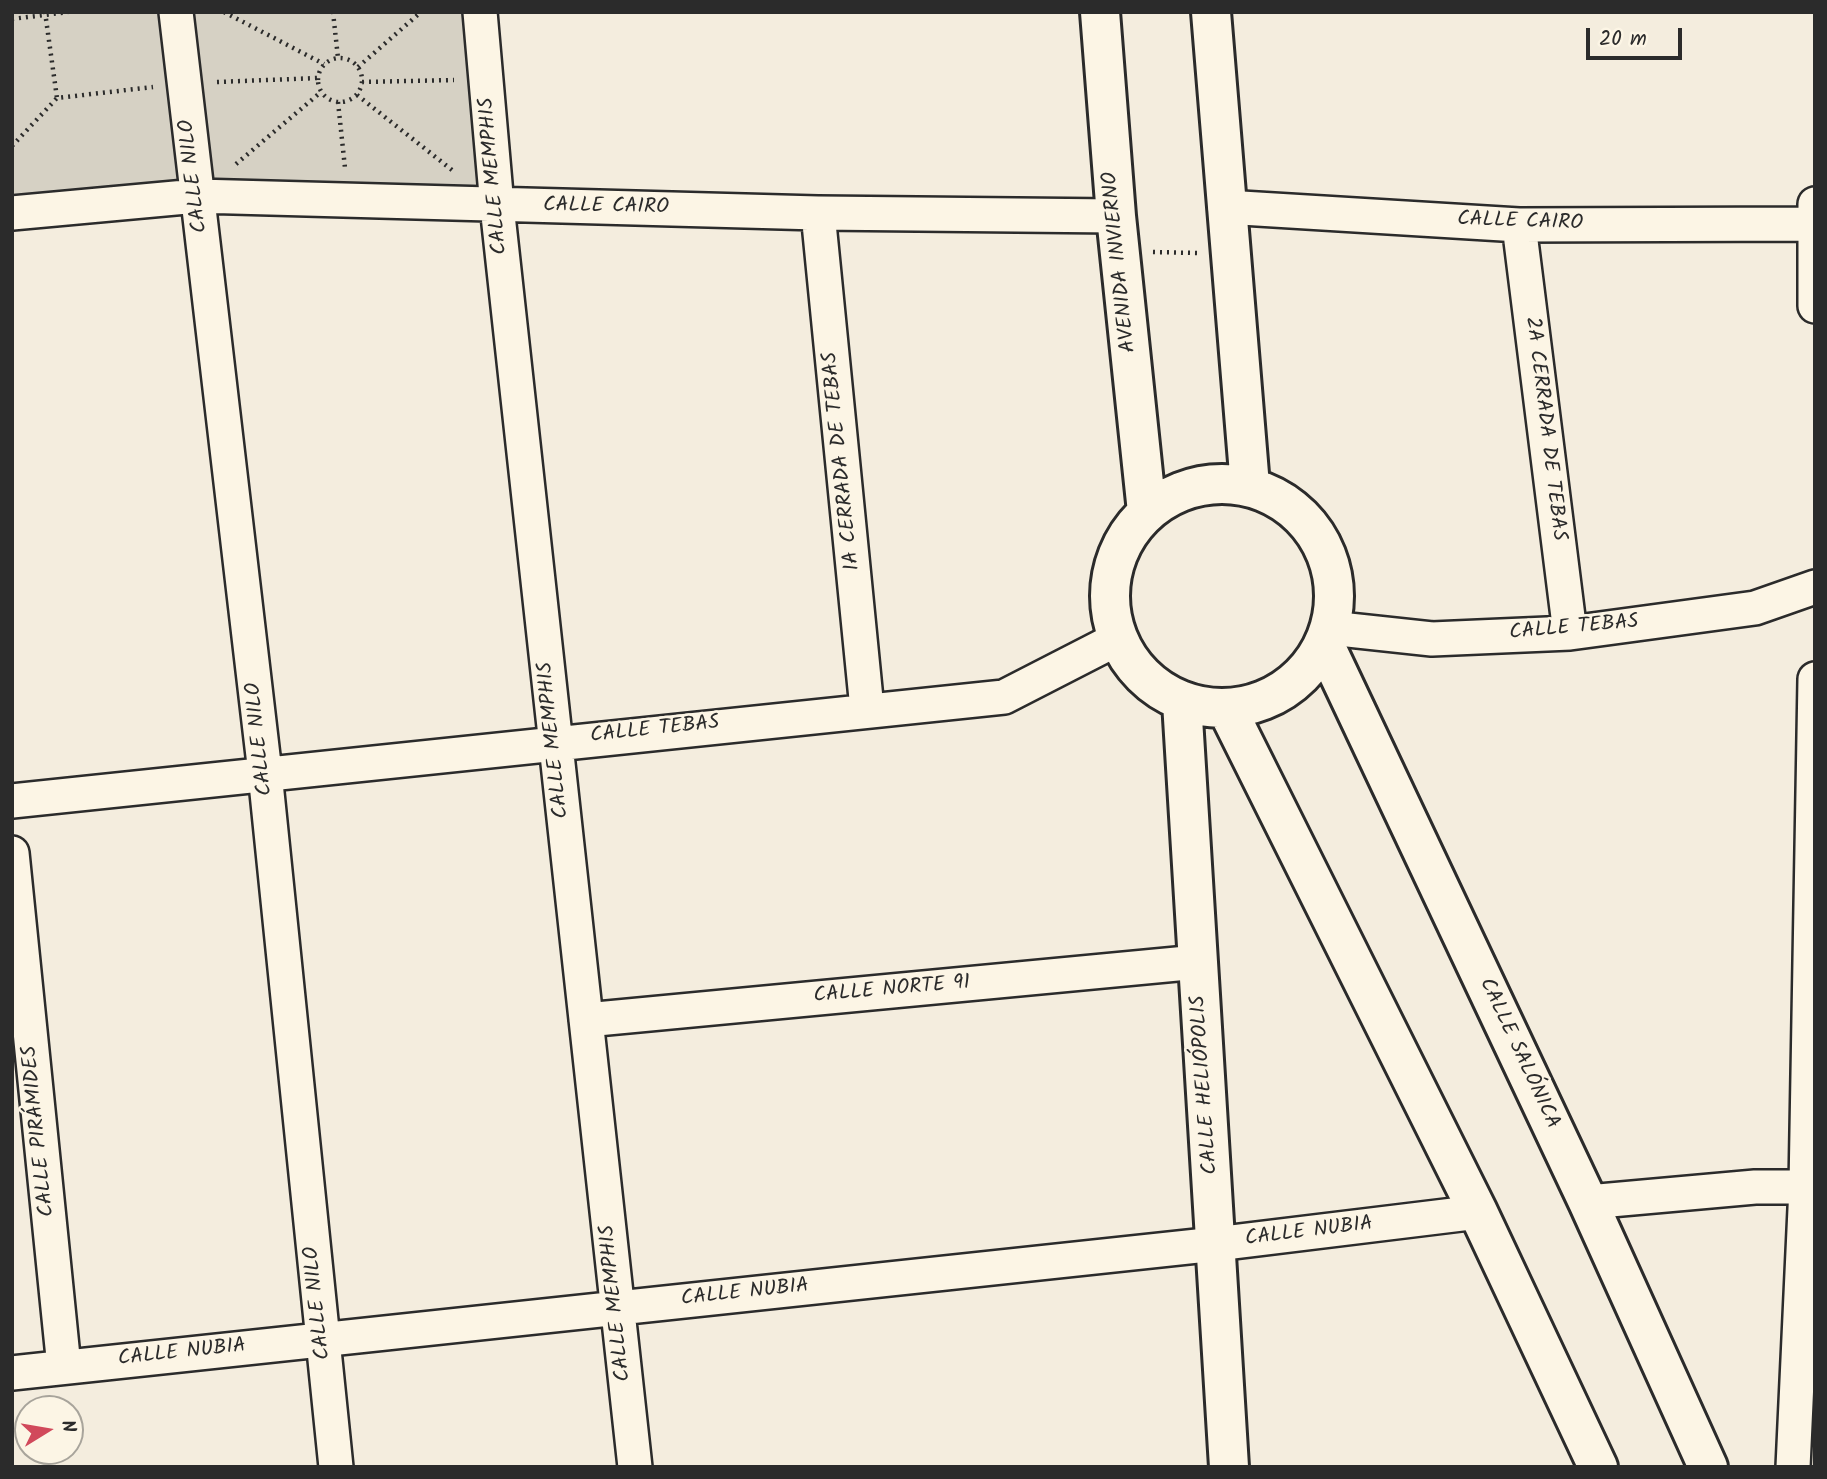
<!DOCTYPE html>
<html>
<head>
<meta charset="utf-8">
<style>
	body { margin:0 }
	#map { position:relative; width:1827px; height:1479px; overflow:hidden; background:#f4edde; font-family:Kalam,sans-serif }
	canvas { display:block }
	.frame { position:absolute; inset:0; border:14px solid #2b2b2b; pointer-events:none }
	.north { position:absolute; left:14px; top:1395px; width:70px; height:70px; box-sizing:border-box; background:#fcf5e5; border:2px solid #a8a49b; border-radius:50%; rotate:79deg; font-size:19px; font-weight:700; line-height:28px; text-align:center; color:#2b2b2b }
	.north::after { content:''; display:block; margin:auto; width:24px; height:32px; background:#d1495b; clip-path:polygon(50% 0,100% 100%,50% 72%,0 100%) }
	.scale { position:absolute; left:1586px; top:28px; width:96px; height:32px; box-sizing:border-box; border:4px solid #2b2b2b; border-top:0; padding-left:9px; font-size:21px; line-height:24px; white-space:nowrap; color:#2b2b2b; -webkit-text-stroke:5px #fcf5e5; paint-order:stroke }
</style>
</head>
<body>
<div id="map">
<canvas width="1827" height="1479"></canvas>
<div class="frame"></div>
<div class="north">N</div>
<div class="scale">20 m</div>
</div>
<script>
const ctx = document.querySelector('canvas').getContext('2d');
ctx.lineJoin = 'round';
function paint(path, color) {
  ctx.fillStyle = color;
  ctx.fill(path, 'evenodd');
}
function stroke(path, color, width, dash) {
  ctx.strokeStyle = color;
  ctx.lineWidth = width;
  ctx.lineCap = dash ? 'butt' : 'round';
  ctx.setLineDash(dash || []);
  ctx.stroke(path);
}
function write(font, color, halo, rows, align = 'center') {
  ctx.font = font + ' Kalam,sans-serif';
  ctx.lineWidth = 5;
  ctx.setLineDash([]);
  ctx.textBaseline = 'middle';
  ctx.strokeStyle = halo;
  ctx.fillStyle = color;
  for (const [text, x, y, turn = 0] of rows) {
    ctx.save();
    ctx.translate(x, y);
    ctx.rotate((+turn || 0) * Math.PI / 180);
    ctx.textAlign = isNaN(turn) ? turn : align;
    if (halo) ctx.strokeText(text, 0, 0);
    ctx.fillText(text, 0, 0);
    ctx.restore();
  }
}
paint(new Path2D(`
	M 23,12 L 170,12 L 191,192 L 12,207 L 12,14 Z
	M 186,12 L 469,12 L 485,198 L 207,190 Z`), '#d6d1c4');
const minor = new Path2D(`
	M 176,12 L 265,773 L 336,1467
	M 480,12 L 497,206 L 635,1467
	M 1815,204 L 1815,306
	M 1225,207 L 1519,225 L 1815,224
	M 12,213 L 197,196 L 818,213 L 1116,216
	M 818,213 L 867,709
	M 1519,225 L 1570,633
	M 1330,628 L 1432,639 L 1570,633 L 1755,608 L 1815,587
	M 12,801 L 1004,697 L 1117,639
	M 12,853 L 64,1367
	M 586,1020 L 1198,962
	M 1588,1202 L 1755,1187 L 1815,1187
	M 12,1373 L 1216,1244 L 1478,1212
	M 1793,1467 L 1806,1187 L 1815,679`);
const secondary = new Path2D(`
	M 1100,12 L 1116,216 L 1147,512
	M 1211,12 L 1250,486
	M1110 596a112 112 0 1 1 224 0a112 112 0 1 1-224 0Z
	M 1324,643 L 1588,1202 L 1708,1467
	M 1182,702 L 1229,1467
	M 1227,709 L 1478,1212 L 1598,1467`);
stroke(minor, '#2b2b2b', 38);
stroke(secondary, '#2b2b2b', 44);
stroke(new Path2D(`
	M 45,12 L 57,98
	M 224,12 L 324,64
	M 333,12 L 338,58
	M 12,19 L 68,12
	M318 80a22 22 0 1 1 44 0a22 22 0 1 1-44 0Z
	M 358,67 L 421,12
	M 217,82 L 318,78
	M 362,82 L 454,80
	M 357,95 L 452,170
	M 338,102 L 345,168
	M 12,146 L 57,98 L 153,87
	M 236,164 L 321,92
	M 1153,252 L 1197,253`), '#2b2b2b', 4.5, [2, 5]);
stroke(minor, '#fcf5e5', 33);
stroke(secondary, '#fcf5e5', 38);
write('21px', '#2b2b2b', '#fcf5e5', [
	["CALLE NILO",195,176,-97],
	["CALLE MEMPHIS",495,176,-95],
	["CALLE CAIRO",606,208,1],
	["CALLE CAIRO",1520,223,2],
	["AVENIDA INVIERNO",1121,262,-96],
	["2A CERRADA DE TEBAS",1544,429,83],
	["1A CERRADA DE TEBAS",843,461,-96],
	["CALLE TEBAS",1574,629,-5],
	["CALLE TEBAS",655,731,-6],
	["CALLE NILO",261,739,-96],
	["CALLE MEMPHIS",555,740,-96],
	["CALLE NORTE 91",892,991,-5],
	["CALLE SALÓNICA",1518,1054,65],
	["CALLE HELIÓPOLIS",1206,1085,-94],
	["CALLE PIRÁMIDES",40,1131,-96],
	["CALLE NUBIA",1309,1233,-7],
	["CALLE NUBIA",745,1294,-6],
	["CALLE NILO",319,1303,-96],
	["CALLE MEMPHIS",617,1303,-96],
	["CALLE NUBIA",182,1354,-6]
]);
</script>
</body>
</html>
